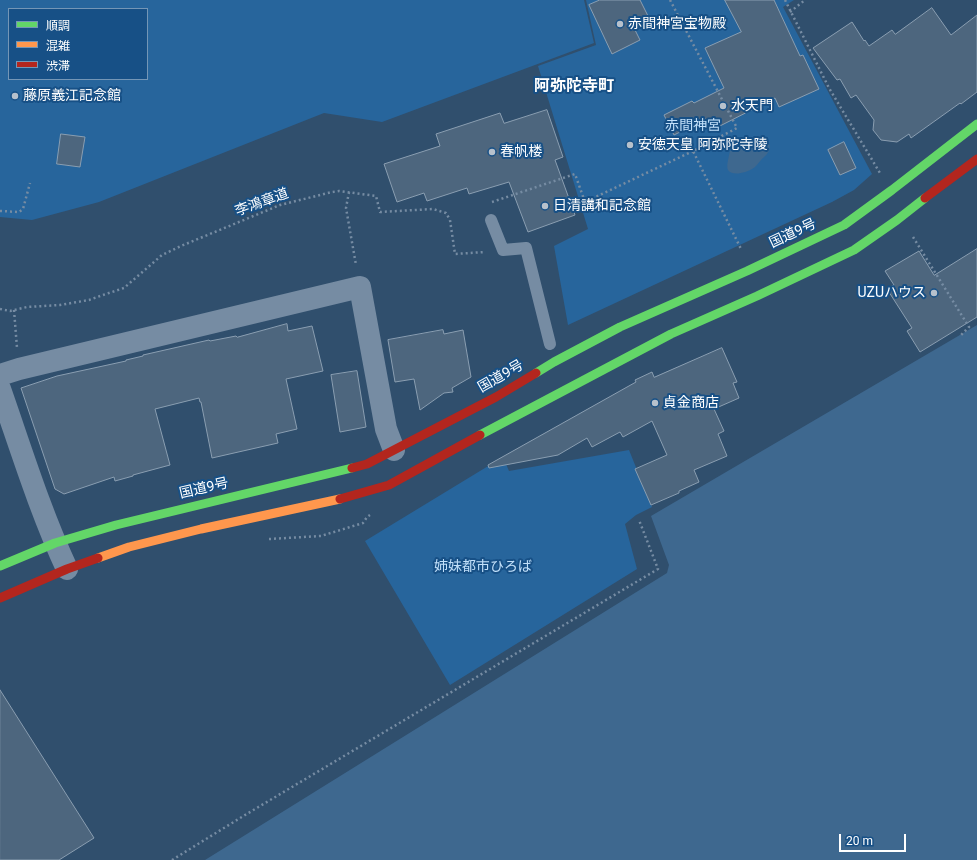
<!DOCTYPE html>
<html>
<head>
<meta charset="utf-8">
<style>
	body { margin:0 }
	#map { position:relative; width:977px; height:860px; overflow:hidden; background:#304f6d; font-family:Roboto,"Noto Sans JP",sans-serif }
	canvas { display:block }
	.legend { position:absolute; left:8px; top:8px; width:140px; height:72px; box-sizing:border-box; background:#175086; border:1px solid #7496b6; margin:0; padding:5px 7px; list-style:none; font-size:12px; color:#fff }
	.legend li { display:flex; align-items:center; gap:8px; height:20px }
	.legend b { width:20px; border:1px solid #7496b6 }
	.scale { position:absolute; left:839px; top:834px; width:67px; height:18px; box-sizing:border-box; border:2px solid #fff; border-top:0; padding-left:5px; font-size:12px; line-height:14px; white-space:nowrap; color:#fff; -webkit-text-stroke:3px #175086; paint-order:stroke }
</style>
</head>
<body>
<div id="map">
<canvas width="977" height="860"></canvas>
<ul class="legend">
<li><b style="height:5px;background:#63d668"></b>順調</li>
<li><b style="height:5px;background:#ff974d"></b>混雑</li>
<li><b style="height:5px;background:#b3261e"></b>渋滞</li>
</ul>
<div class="scale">20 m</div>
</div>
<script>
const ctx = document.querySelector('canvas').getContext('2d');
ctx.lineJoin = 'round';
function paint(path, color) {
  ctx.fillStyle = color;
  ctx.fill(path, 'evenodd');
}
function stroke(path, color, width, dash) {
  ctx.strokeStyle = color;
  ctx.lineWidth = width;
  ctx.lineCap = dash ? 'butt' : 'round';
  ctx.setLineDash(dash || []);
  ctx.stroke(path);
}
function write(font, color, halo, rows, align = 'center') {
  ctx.font = font + ' Roboto,"Noto Sans JP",sans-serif';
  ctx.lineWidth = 4;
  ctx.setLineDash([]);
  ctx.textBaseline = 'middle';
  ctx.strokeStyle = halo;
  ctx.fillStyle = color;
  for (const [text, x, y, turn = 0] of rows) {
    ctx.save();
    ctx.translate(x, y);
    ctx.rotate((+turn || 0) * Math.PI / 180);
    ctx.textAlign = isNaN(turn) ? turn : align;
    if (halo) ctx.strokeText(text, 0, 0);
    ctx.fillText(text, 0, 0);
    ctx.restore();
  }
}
paint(new Path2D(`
	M 0,0 L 584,0 L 594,43 L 382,122 L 324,113 L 99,202 L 32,220 L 0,217 ZM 9,9 L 147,9 L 147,79 L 9,79 Z
	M 586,0 L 794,0 L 783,7 L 872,174 L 854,190 L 832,202 L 568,325 L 554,246 L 588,229 L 538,66 L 596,45 Z
	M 629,450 L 652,507 L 636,515 L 625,524 L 637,569 L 450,685 L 365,541 L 503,457 L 509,471 Z`), '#27659c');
paint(new Path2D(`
	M 754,140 C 760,139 773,141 769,150 C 768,154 764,157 761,160 C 758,163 756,167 752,169 C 747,172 733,177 728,170 C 726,166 729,156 730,151 Z
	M 977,325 L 977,860 L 205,860 L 667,573 L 669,565 L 651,516 Z`), '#3e688f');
const building = new Path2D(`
	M 600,0 L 640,0 L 650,20 L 634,28 L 640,40 L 612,54 L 589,5 Z
	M 725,0 L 774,0 L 800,56 L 803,55 L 819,89 L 779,107 L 775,98 L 712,130 L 706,119 L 674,135 L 664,115 L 692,101 L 694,103 L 724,88 L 705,48 L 741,32 Z
	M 932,8 L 951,35 L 977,15 L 977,92 L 961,104 L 960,103 L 911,138 L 909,134 L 897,142 L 881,140 L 873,130 L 874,120 L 856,95 L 851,98 L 840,79 L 837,80 L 813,48 L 852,22 L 864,41 L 865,40 L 869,46 L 892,30 L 895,34 Z
	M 547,110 L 563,157 L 555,160 L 575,215 L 528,232 L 509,182 L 469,194 L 467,188 L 427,201 L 424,193 L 397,202 L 384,164 L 440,146 L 436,134 L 500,113 L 504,123 Z
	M 61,134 L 85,137 L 80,167 L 57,164 Z
	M 844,142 L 856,168 L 840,175 L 828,150 Z
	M 977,249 L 977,317 L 920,352 L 907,331 L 912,328 L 887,289 L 894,285 L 885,271 L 919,251 L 934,275 Z
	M 287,324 L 288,331 L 312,326 L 323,371 L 286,379 L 297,429 L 276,434 L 278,443 L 212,458 L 201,402 L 200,402 L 199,398 L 155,409 L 170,465 L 133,475 L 133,476 L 115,481 L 114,477 L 64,494 L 55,489 L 21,388 L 57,376 L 126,361 L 126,360 L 143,356 L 143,355 L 209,340 L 210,341 L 236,336 L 237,337 Z
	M 443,330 L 444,334 L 463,330 L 471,377 L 452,388 L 453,392 L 444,393 L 420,410 L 414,379 L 395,382 L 388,340 Z
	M 722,348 L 737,382 L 733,383 L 739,398 L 714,409 L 724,431 L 718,434 L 727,456 L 694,470 L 699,482 L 679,491 L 679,493 L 651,505 L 635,469 L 667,455 L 652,421 L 623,437 L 620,432 L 592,447 L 587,438 L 558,455 L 489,468 L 488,465 L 636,382 L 635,380 L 652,372 L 654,377 Z
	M 357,371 L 366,427 L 340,432 L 331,375 Z
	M 0,690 L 94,838 L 59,860 L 0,860 Z`);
paint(building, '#4d667e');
stroke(building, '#8a9eb1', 1);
stroke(new Path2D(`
	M 670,0 L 737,128 L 693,151 L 741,249
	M 785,0 L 829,88 L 880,173
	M 790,12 L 805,0
	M 349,192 L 346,208 L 356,265
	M 492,202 L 575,174 L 585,202 L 693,151
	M 0,211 L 19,212 L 23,209 L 30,183
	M 913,237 L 969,327 L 960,336
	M 0,309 L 10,311 L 27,307 L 60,305 L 89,300 L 103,295 L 124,288 L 162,255 L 181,246 L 280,205 L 332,192 L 339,191 L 376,196 L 380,212 L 433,209 L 446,213 L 450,220 L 455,254 L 485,252
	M 14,310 L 17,348
	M 269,539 L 321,536 L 363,523 L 367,517 L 370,515
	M 172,860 L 245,815 L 658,569 L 639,520`), '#768ca3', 2.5, [2, 3]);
stroke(new Path2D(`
	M 491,220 L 503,250 L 526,248 L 550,344`), '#768ca3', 12);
stroke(new Path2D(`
	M 0,375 L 19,369 L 360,287 L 386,429 L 394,450
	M 0,389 C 21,449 40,511 67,569`), '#768ca3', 22);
stroke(new Path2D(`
	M 536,373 L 554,362 L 620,327 L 747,271 L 844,225 L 892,190 L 977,124
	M 480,435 L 671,334 L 757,296 L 854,250 L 897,220 L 925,198
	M 0,566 L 55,543 L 116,525 L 352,468`), '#63d668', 9);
stroke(new Path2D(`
	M 98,558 L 129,547 L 201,529 L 340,499`), '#ff974d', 9);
stroke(new Path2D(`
	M 925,198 L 977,159
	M 352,468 L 367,464 L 496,397 L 536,373
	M 340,499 L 389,485 L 480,435
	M 0,598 L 67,569 L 98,558`), '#b3261e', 9);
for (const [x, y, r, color] of [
	[620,24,4,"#b7c1cc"],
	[15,96,4,"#b7c1cc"],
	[723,106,4,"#b7c1cc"],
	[630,145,4,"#b7c1cc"],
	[492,152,4,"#b7c1cc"],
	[545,206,4,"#b7c1cc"],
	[934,293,4,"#b7c1cc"],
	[655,403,4,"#b7c1cc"]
]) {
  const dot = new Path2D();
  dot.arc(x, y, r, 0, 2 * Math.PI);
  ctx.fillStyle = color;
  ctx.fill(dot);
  stroke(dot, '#175086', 1.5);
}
write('14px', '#fff', '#175086', [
	["赤間神宮宝物殿",628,24],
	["藤原義江記念館",23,96],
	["水天門",731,106],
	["安徳天皇 阿弥陀寺陵",638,145],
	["春帆楼",500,152],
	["日清講和記念館",553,206],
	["UZUハウス",926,293,"right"],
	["貞金商店",663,403]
], 'left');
write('14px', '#c2e0fa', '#175086', [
	["赤間神宮",693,126],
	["姉妹都市ひろば",483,567]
]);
write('14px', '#fff', '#175086', [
	["李鴻章道",262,203,-20],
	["国道9号",793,234,-25],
	["国道9号",501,377,-30],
	["国道9号",204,489,-13]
]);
write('bold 16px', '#fff', '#175086', [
	["阿弥陀寺町",574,87]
]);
</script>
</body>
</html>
